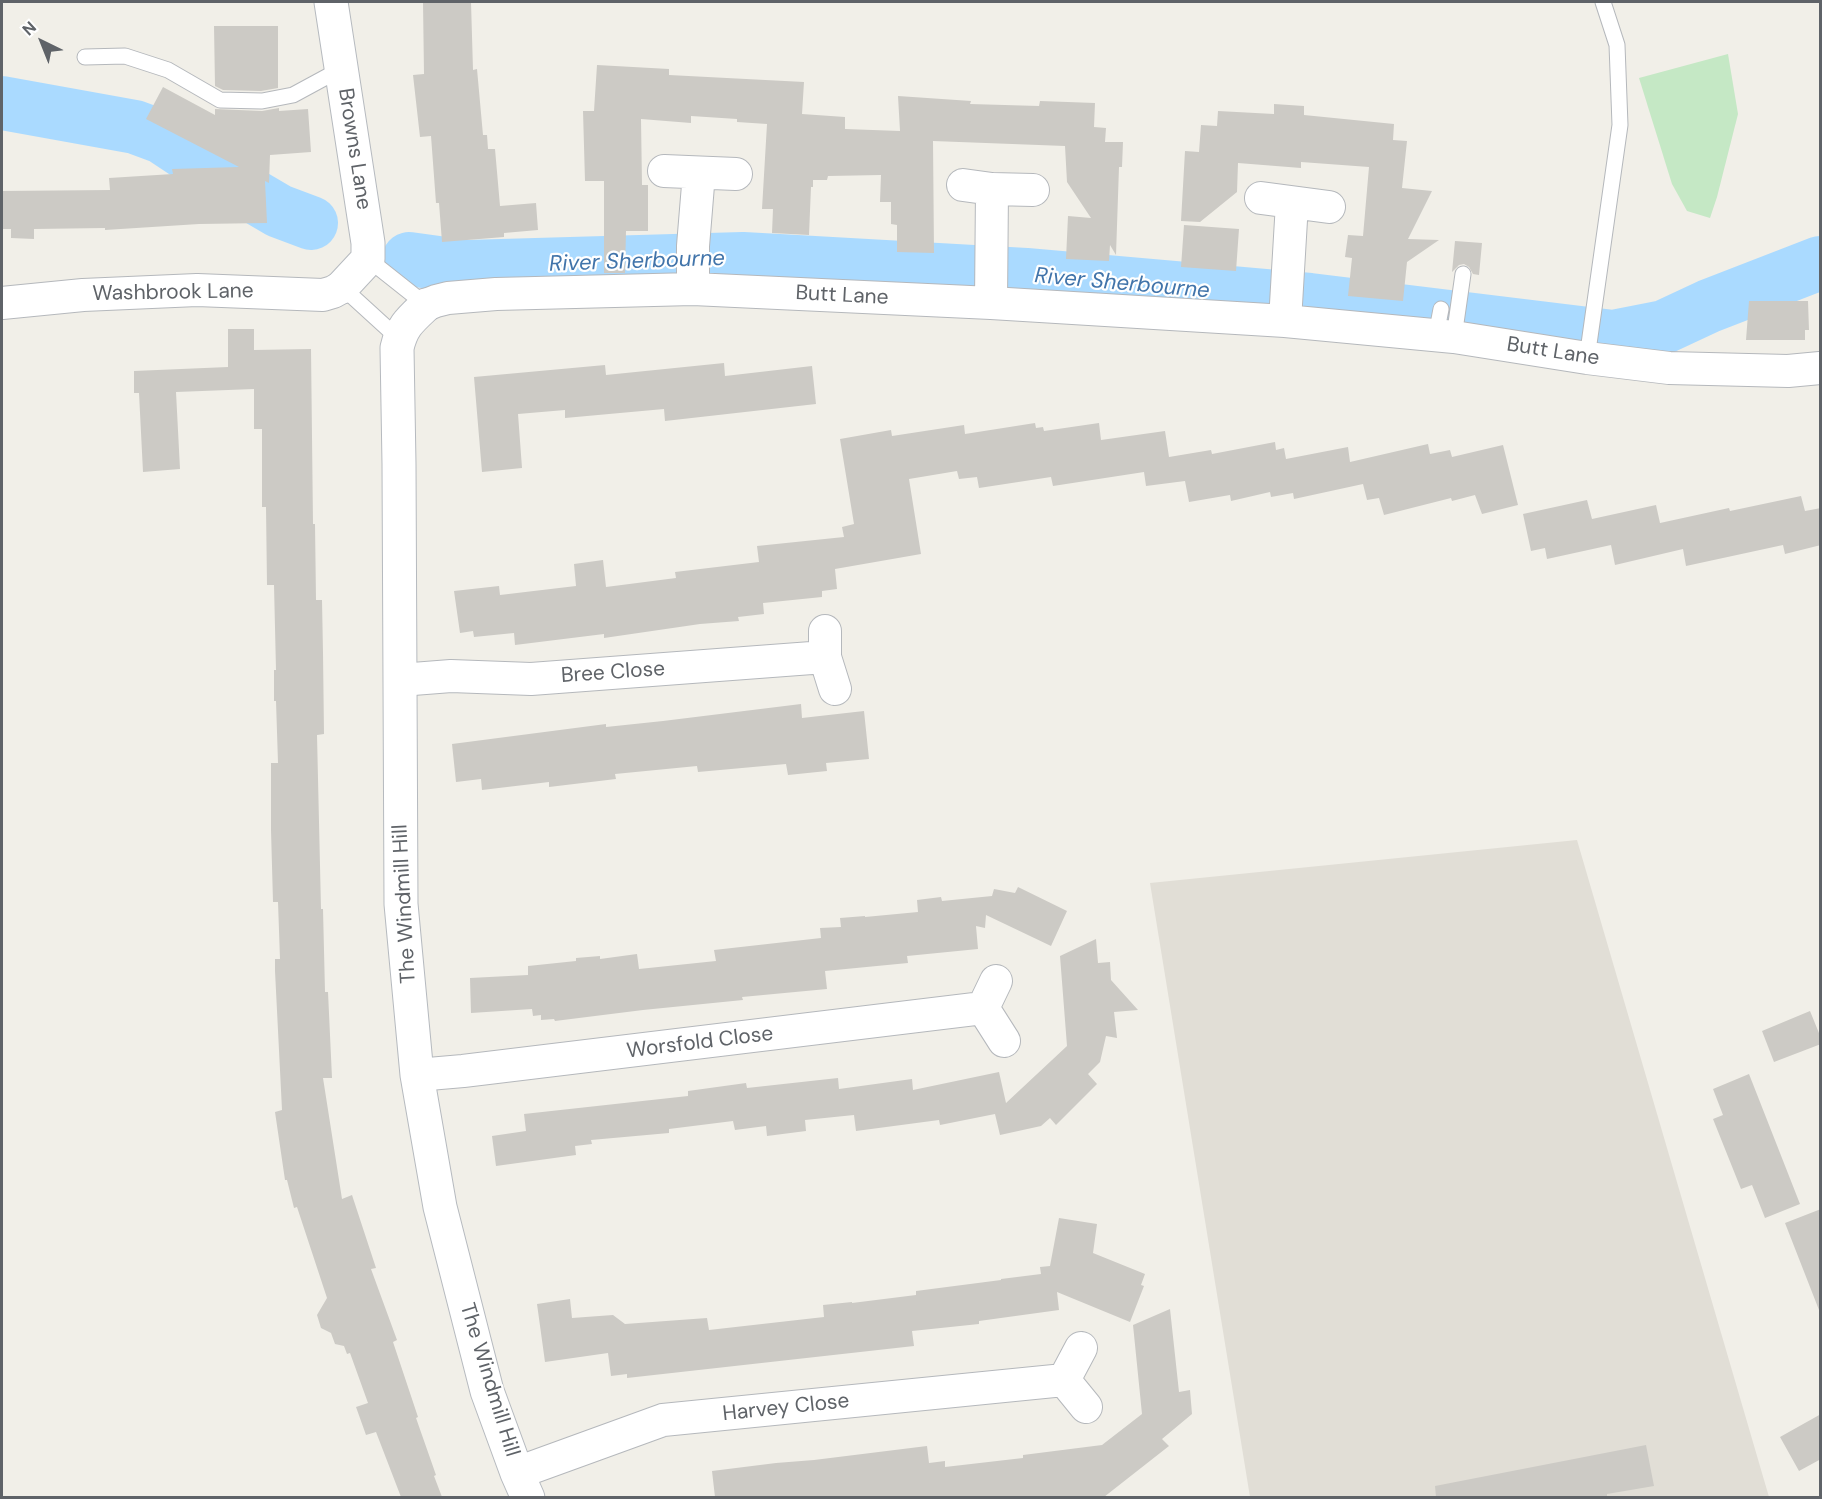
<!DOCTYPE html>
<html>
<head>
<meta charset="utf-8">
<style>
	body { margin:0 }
	#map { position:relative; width:1822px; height:1499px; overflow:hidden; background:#f1efe8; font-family:"DM Sans",sans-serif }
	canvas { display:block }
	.frame { position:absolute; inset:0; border:3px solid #5f6368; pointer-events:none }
	.north { position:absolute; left:12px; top:12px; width:60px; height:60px; -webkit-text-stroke:4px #fff; paint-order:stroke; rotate:317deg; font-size:16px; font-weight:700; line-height:24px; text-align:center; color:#5f6368 }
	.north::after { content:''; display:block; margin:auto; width:21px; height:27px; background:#5f6368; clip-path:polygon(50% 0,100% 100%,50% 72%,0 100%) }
</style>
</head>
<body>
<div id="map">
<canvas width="1822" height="1499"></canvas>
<div class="frame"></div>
<div class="north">N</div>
</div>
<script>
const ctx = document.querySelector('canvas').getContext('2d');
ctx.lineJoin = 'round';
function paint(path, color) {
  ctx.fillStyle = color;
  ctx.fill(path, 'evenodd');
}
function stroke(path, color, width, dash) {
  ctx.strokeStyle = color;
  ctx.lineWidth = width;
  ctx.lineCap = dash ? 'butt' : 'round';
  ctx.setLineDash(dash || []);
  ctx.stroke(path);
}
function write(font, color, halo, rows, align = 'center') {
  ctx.font = font + ' "DM Sans",sans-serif';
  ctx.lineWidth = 4.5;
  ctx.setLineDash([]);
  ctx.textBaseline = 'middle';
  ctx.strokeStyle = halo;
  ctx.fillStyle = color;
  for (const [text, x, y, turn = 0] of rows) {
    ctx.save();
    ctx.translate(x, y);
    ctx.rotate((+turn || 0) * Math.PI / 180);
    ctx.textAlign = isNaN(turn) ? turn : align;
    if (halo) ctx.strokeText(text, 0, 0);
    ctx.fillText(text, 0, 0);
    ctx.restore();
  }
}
paint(new Path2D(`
	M 1577,840 L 1769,1497 L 1250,1497 L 1150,883 Z`), '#e1ded6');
paint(new Path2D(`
	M 1728,54 L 1738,114 L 1717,197 L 1710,218 L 1687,211 L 1672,184 L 1639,78 Z`), '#c5e8c5');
stroke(new Path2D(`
	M 2,103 L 135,127 L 162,137 L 233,184 L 279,211 L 311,223
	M 409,259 L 467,267 L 743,259 L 1026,275 L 1310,300 L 1613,337 L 1664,327 L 1709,306 L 1820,263`), '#aadaff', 54);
paint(new Path2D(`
	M 423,2 L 471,2 L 473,70 L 477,69 L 483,135 L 487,135 L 488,149 L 495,149 L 500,206 L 536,203 L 538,230 L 504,233 L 504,237 L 442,242 L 439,203 L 436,203 L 431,136 L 420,137 L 413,75 L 424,74 Z
	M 214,26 L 278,26 L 278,88 L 261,91 L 223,90 L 215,86 Z
	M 597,65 L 669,69 L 669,75 L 804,82 L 802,114 L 845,117 L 845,129 L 900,131 L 898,96 L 971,101 L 970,104 L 1039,106 L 1040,101 L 1095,103 L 1094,127 L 1106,128 L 1105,142 L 1123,142 L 1122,167 L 1119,167 L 1116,255 L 1110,245 L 1109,261 L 1066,259 L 1068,216 L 1091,218 L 1067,182 L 1065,146 L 933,141 L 934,253 L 897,252 L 897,225 L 891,224 L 891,202 L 880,202 L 881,175 L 828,176 L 827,180 L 813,180 L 813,187 L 811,187 L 809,235 L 772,233 L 773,209 L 762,209 L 767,124 L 737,122 L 737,119 L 691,116 L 691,123 L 641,119 L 642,185 L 648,185 L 648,231 L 626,231 L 625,273 L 604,273 L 604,181 L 585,181 L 583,111 L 594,111 Z
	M 163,87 L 215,115 L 215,109 L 262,111 L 279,108 L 279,111 L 308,109 L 311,152 L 270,155 L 269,183 L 265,181 L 267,223 L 199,224 L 105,230 L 105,228 L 34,229 L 34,239 L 11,238 L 11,229 L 2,229 L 2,191 L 110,190 L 109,178 L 173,174 L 172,169 L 239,167 L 146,119 Z
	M 1274,104 L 1304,106 L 1304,115 L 1394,124 L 1393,140 L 1407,141 L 1402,188 L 1432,191 L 1408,239 L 1439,240 L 1407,262 L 1403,301 L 1348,296 L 1352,258 L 1345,257 L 1348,235 L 1363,236 L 1369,167 L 1301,162 L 1301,168 L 1238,163 L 1237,192 L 1200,222 L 1181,221 L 1185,151 L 1199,152 L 1201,125 L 1217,126 L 1218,111 L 1274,114 Z
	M 1184,225 L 1239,229 L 1236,271 L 1181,267 Z
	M 1455,241 L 1482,243 L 1479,275 L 1473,274 L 1469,267 L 1464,264 L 1459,265 L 1452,272 Z
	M 1749,301 L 1808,301 L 1809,330 L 1805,330 L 1805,340 L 1746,340 Z
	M 228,329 L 254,329 L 254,350 L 311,349 L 313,524 L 315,524 L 316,600 L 322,600 L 323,653 L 324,734 L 317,735 L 321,909 L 323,909 L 325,992 L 328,992 L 332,1078 L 323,1078 L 342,1199 L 352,1195 L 376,1268 L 371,1269 L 397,1340 L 393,1342 L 418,1417 L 416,1418 L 436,1475 L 434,1476 L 442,1497 L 401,1497 L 376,1432 L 366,1435 L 356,1407 L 368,1403 L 350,1353 L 347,1354 L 344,1346 L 335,1344 L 331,1333 L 321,1328 L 317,1315 L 327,1298 L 297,1207 L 294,1208 L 287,1180 L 285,1180 L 275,1112 L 282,1110 L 275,971 L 275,959 L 280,959 L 278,902 L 273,902 L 271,830 L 271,763 L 278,763 L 276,701 L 274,701 L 274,670 L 276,670 L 274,585 L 267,585 L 266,507 L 262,507 L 262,429 L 254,429 L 254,389 L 176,392 L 180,469 L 143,472 L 139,393 L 134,393 L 134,371 L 228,367 Z
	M 724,363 L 725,376 L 812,366 L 816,404 L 665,421 L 664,409 L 565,418 L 565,410 L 518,414 L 522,468 L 482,472 L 474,377 L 605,365 L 606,375 Z
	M 1035,423 L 1036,428 L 1043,427 L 1044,431 L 1099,423 L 1101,440 L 1165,431 L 1169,457 L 1211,450 L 1212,454 L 1275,442 L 1276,450 L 1284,448 L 1286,459 L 1348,447 L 1350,462 L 1428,444 L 1430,454 L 1450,450 L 1452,457 L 1503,445 L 1518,505 L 1482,514 L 1475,495 L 1452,501 L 1451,498 L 1384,515 L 1379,498 L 1367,500 L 1363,484 L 1294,499 L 1293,493 L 1271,497 L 1270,492 L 1231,501 L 1230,495 L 1189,502 L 1185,481 L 1146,486 L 1144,472 L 1053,486 L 1051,477 L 979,488 L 977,477 L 959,479 L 957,471 L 909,479 L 921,554 L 835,569 L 837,589 L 822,591 L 822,597 L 763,603 L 764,614 L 738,617 L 739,621 L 700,624 L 604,638 L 604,634 L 515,645 L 514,633 L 474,637 L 473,631 L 460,633 L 454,591 L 499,586 L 500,595 L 576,586 L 574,564 L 603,560 L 606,587 L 676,578 L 675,572 L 759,562 L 757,546 L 844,537 L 842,527 L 854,524 L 840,439 L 891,430 L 892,436 L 964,425 L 965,434 Z
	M 1801,496 L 1805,511 L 1821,508 L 1821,545 L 1785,554 L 1783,545 L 1686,566 L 1683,549 L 1615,565 L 1611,545 L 1547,559 L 1545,548 L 1531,551 L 1523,514 L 1587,500 L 1592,519 L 1656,505 L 1660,523 L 1729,508 L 1730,511 Z
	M 801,704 L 802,718 L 864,711 L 869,759 L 826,763 L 827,771 L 788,775 L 786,764 L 698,772 L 697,766 L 615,774 L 616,779 L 549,787 L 549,782 L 482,790 L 481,779 L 456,782 L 452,744 L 606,724 L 606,727 L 663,721 Z
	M 1018,887 L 1067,911 L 1051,946 L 986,915 L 985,928 L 976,926 L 978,949 L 907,956 L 908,963 L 825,971 L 827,989 L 742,997 L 743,1000 L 643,1010 L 555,1021 L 554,1019 L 541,1020 L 541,1015 L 533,1016 L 532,1009 L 471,1013 L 470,978 L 528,975 L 528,966 L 576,961 L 576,958 L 600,956 L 600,959 L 637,954 L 639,969 L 716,961 L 714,950 L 821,938 L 820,928 L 841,927 L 840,918 L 865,916 L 865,917 L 918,912 L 917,900 L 941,897 L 942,901 L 992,896 L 994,889 L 1015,893 Z
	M 1096,939 L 1098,963 L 1110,962 L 1111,980 L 1138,1010 L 1114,1012 L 1117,1038 L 1106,1036 L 1100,1062 L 1088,1074 L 1097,1084 L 1056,1125 L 1050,1118 L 1041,1126 L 1000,1135 L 995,1114 L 940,1125 L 939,1120 L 856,1131 L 854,1115 L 805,1120 L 806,1131 L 767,1136 L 766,1126 L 735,1130 L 733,1121 L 669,1129 L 669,1133 L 591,1140 L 592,1144 L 575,1146 L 576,1155 L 496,1166 L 492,1136 L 526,1131 L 524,1114 L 688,1096 L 688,1091 L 746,1083 L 747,1088 L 838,1078 L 839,1089 L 912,1079 L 913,1090 L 999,1072 L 1006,1103 L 1067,1046 L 1060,956 Z
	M 1810,1011 L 1821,1038 L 1821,1044 L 1774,1062 L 1762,1031 Z
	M 1749,1074 L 1800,1204 L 1765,1218 L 1752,1185 L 1741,1189 L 1713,1119 L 1723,1115 L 1713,1089 Z
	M 1821,1209 L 1821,1310 L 1819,1310 L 1785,1223 Z
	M 1059,1218 L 1097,1224 L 1093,1253 L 1145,1274 L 1141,1285 L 1144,1286 L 1130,1322 L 1057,1292 L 1059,1310 L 979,1321 L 979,1324 L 912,1331 L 914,1346 L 627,1378 L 627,1374 L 611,1376 L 608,1353 L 545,1362 L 537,1304 L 570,1299 L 572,1318 L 613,1315 L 625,1324 L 707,1318 L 709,1330 L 824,1317 L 823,1305 L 852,1302 L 852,1303 L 916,1295 L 916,1291 L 1001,1280 L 1001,1279 L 1041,1274 L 1040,1267 L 1050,1266 Z
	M 1170,1309 L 1179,1392 L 1190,1390 L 1192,1414 L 1162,1439 L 1169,1446 L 1104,1497 L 715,1497 L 712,1471 L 776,1463 L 814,1460 L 927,1446 L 929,1463 L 945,1461 L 945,1467 L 1023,1458 L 1023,1455 L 1102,1445 L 1142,1414 L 1133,1325 Z
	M 1821,1414 L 1821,1459 L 1799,1471 L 1780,1437 Z
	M 1646,1445 L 1654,1486 L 1607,1494 L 1607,1497 L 1436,1497 L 1435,1486 Z`), '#cccac5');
const lane = new Path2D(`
	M 85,57 L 125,56 L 168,70 L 220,100 L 262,101 L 293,95 L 341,69
	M 368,259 L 426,305
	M 342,287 L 399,339
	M 1436,335 L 1441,309
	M 1454,337 L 1463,274
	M 1587,358 L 1620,125 L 1617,45 L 1603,2`);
const street = new Path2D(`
	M 664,171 L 736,174
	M 963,185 L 992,189 L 1033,190
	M 1261,198 L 1329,207
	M 693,289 L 693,246 L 699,173
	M 2,303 L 83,295 L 197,290 L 323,295 L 333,292 L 342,287
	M 991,303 L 992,189
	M 426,305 L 436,301 L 448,298 L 496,294 L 693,289 L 991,303 L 1285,321 L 1454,337 L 1587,358 L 1669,368 L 1788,371 L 1820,368
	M 1285,321 L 1292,203
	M 825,631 L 825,657 L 835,689
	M 400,680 L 451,676 L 531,679 L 825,657
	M 996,981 L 983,1008 L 1004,1041
	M 417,1075 L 463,1071 L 983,1008
	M 1081,1348 L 1064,1380 L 1086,1407
	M 517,1473 L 663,1420 L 1064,1380`);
const secondary = new Path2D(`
	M 331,2 L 368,243 L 368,259 L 342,287
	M 426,305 C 410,320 402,326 397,348 L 399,464 L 401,904 L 417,1075 L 440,1207 L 487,1391 L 517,1473 L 528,1498`);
stroke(lane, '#b5b8bc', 17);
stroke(street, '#b5b8bc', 34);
stroke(secondary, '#b6babf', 35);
stroke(lane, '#fff', 15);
stroke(street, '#fff', 32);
stroke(secondary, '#fff', 33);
write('21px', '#5f6368', '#fff', [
	["Browns Lane",354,149,81],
	["Washbrook Lane",173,293,-1],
	["Butt Lane",842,296,3],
	["Butt Lane",1553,352,9],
	["Bree Close",613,673,-4],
	["The Windmill Hill",405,904,-93],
	["Worsfold Close",700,1043,-7],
	["The Windmill Hill",489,1380,73],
	["Harvey Close",786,1408,-6]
]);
write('italic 22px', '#4174aa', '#fff', [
	["River Sherbourne",637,262,-2],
	["River Sherbourne",1122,284,5]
]);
</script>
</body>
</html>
